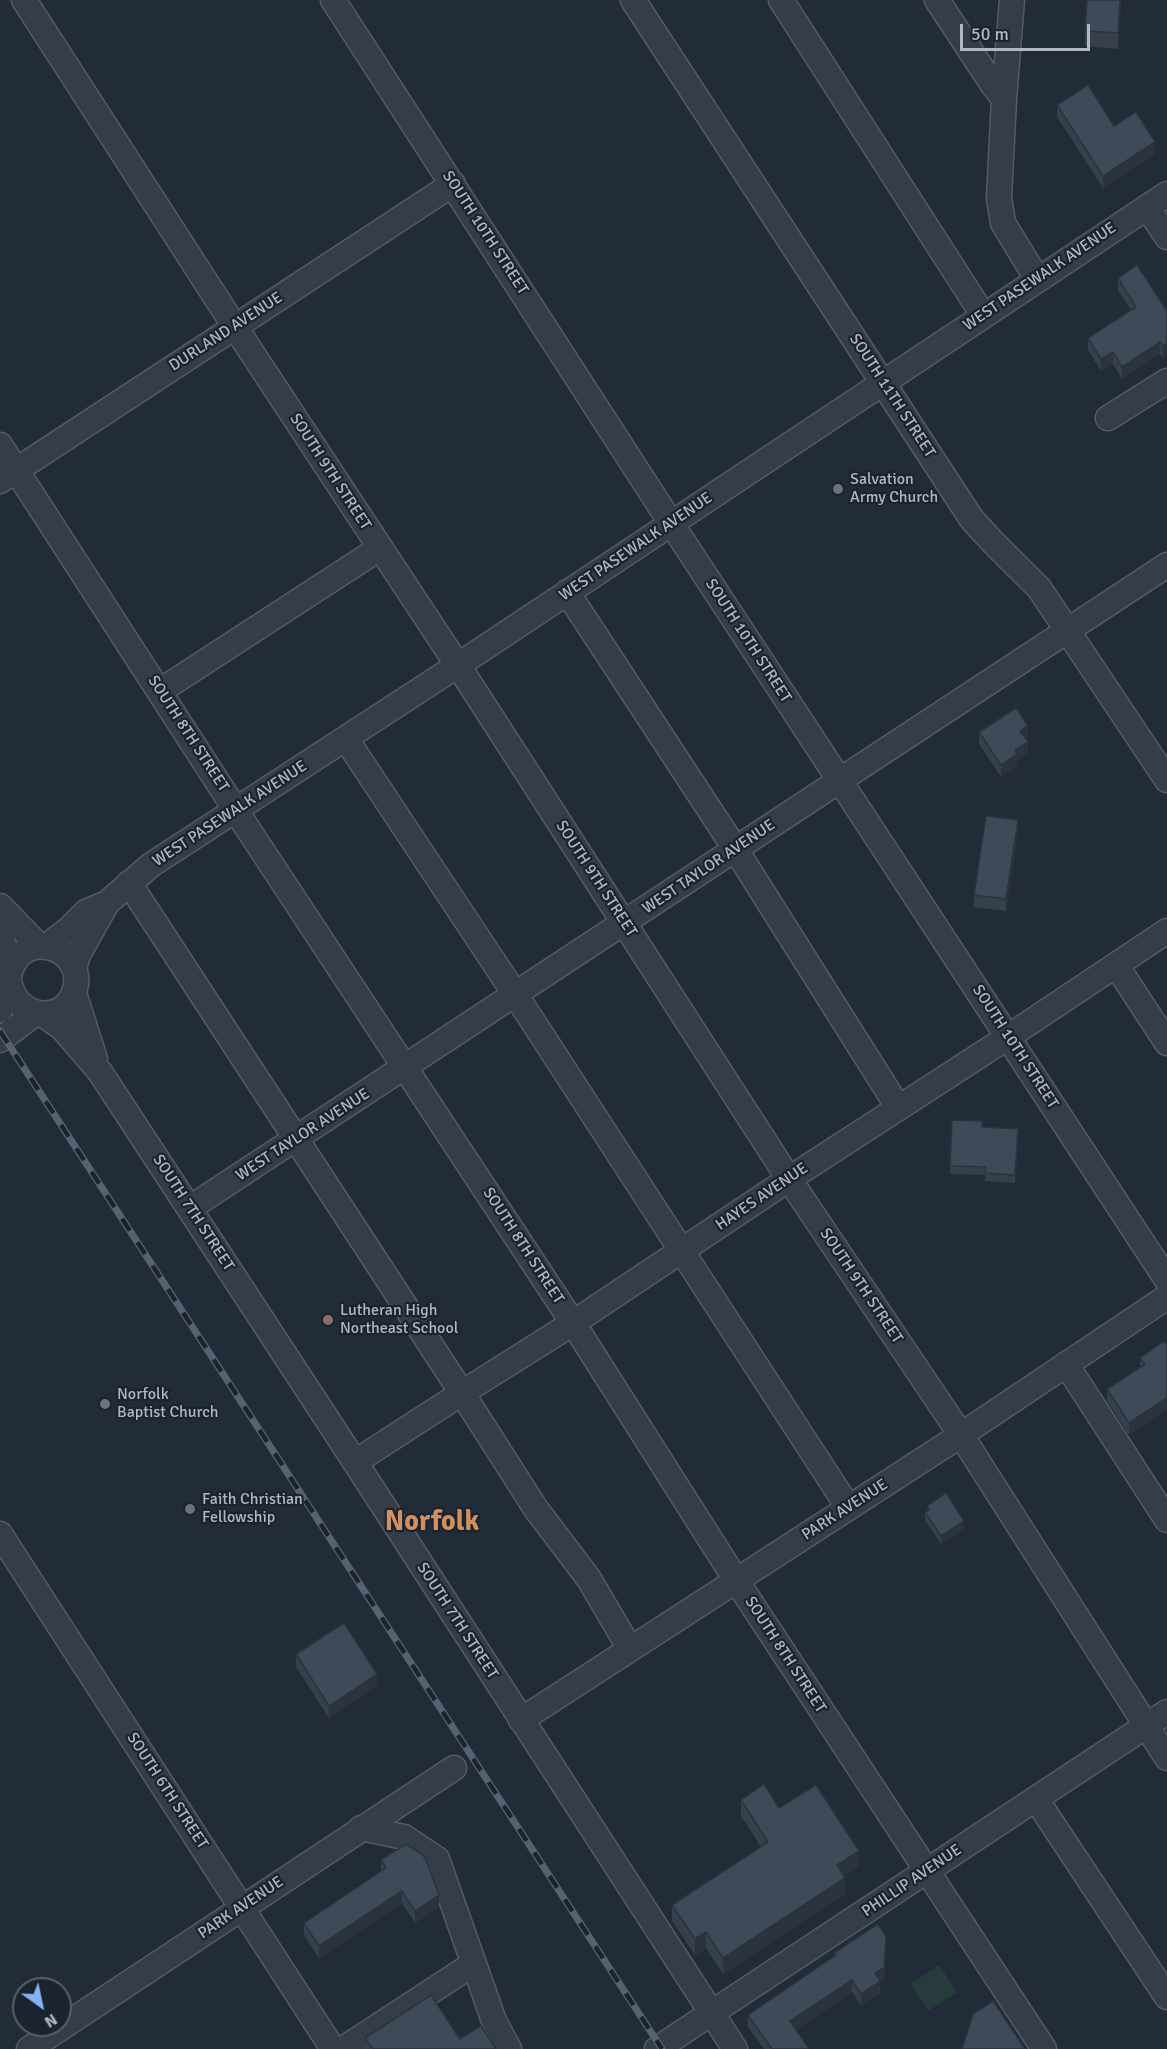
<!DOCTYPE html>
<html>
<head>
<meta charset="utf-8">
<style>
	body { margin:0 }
	#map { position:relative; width:1167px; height:2049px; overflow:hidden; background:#222c38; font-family:Signika,sans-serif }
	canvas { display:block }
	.north { position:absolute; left:12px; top:1977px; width:60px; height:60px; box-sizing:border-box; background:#1b232e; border:2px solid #575f6a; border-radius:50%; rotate:147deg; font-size:16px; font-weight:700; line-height:24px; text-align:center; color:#b0b8c5 }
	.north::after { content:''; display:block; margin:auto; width:21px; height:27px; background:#85b1f5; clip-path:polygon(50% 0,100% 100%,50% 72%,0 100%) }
	.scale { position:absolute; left:960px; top:24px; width:130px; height:27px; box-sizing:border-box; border:3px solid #b0b8c5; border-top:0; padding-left:8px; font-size:18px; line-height:21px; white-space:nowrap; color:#b0b8c5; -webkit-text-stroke:4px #1b232e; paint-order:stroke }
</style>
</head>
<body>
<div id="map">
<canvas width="1167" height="2049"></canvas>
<div class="north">N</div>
<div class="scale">50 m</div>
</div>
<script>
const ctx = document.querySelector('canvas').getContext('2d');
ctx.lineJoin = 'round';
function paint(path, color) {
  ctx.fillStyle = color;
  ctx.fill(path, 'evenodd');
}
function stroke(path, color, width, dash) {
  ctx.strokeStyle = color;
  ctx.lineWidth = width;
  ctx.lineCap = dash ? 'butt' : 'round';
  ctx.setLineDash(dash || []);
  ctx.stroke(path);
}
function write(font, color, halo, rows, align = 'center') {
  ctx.font = font + ' Signika,sans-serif';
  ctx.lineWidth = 4.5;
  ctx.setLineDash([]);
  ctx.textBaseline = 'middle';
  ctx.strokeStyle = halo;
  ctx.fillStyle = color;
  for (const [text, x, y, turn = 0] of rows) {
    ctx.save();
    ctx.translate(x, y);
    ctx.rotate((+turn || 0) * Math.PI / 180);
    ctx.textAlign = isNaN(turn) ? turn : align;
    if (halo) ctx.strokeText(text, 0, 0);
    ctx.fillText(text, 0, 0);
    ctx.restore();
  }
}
paint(new Path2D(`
	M 939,1965 L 957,1992 L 928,2011 L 911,1984 Z`), '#273b3c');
const minor = new Path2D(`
	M 24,0 L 235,327 L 472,687 L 789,1179 L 961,1435 L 1167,1758
	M 333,0 L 671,523 L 1167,1280
	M 633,0 L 971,518 C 992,543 1016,565 1039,588 L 1167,780
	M 781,0 L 983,315
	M 937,0 L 993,85 L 1004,99
	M 1012,0 L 1004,99 L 999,198 L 1003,223 L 1037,279
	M 1147,207 L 1167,237
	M 1108,418 L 1167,381
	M 0,445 L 248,829 L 573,1323 L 736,1580 L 1044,2049
	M 0,481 L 453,184
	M 567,592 L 736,850 L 898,1107
	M 160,691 L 380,548
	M 346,739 L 515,994 L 848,1507
	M 129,883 L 462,1393 L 536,1509 L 589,1579 L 630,1649
	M 0,906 L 39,946
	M 0,934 L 11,968
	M 45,947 L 69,929 L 86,912 L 107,903 L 151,865 L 475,654 L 1167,194
	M 1116,965 L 1167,1043
	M 74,968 L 78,955 L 107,903
	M 74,993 L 95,1059
	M 0,1010 C 8,994 5,973 17,958 C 38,933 80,952 76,984 C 71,1024 16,1024 9,980
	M 42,1014 L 62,1028 L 100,1072 L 355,1462 L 735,2049
	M 0,1040 L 36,1013
	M 190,1208 L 1167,565
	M 1066,1364 L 1167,1520
	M 355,1462 L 462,1393 L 573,1323 L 789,1179 L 1008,1037 L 1167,931
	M 0,1534 L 333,2049
	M 521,1720 L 961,1435 L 1167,1297
	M 1036,1799 L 1167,1997
	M 361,1828 L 404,1837 L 437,1859 L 494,2021 L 509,2049
	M 29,2049 L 454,1768
	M 343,2049 L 473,1964
	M 657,2049 L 1167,1712`);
stroke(minor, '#535b67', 27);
stroke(minor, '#353d49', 24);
const rail = new Path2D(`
	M 0,1031 L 662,2049`);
stroke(rail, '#576270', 7);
stroke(rail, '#1b232e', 4.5, [14]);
paint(new Path2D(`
	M 1087,0 L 1121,0 L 1118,49 L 1085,46 L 1085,31 Z
	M 1057,105 L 1114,126 L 1155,154 L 1103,188 L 1057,117 Z
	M 1118,278 L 1167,311 L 1163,359 L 1160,354 L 1122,379 L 1113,364 L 1101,371 L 1088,350 L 1088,338 L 1131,310 L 1118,290 Z
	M 979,732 L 1028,738 L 1026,739 L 1028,754 L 1017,761 L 1017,766 L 1001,777 L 979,744 Z
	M 1018,832 L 1006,911 L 974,907 L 974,895 Z
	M 952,1120 L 982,1127 L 1018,1137 L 1015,1183 L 985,1181 L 985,1175 L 950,1174 Z
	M 1164,1341 L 1129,1435 L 1107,1401 L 1107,1389 L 1140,1367 L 1140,1358 Z
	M 927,1506 L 964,1529 L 941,1544 L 925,1520 L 925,1512 L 927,1511 Z
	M 296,1654 L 377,1686 L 329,1718 L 296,1667 Z
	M 741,1800 L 779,1808 L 859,1867 L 844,1876 L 845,1894 L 723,1974 L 706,1948 L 695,1955 L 672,1921 L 672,1905 L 761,1847 L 741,1816 Z
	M 381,1860 L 439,1907 L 415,1923 L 402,1903 L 319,1958 L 304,1935 L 304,1923 L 381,1872 Z
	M 886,1949 L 884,1980 L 880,1982 L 880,1993 L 861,2006 L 852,1992 L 796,2030 L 809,2049 L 764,2049 L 748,2027 L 748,2015 L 834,1957 L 834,1953 Z
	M 365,2038 L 460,2039 L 496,2049 L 365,2049 Z`), '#35404c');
paint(new Path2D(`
	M 1120,0 L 1121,0 L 1118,49 L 1118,33 Z
	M 1155,142 L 1155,154 L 1103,188 L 1103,176 Z
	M 1160,342 L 1160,354 L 1122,379 L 1122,367 Z
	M 1167,344 L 1167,356 L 1163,359 L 1163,346 Z
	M 1113,352 L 1113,364 L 1101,371 L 1101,359 Z
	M 1028,726 L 1028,738 L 1020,743 L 1020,731 Z
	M 1028,742 L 1028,754 L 1017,761 L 1017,766 L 1001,777 L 1001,765 L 1015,750 Z
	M 1018,820 L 1018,832 L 1006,911 L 1006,899 Z
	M 1167,1398 L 1167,1410 L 1129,1435 L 1129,1423 Z
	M 964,1521 L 964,1529 L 941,1544 L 941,1536 Z
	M 377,1674 L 377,1686 L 329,1718 L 329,1706 Z
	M 859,1851 L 859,1867 L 837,1881 L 837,1865 Z
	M 845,1878 L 845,1894 L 723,1974 L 723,1958 Z
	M 402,1891 L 402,1903 L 319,1958 L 319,1946 Z
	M 439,1895 L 439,1907 L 415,1923 L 415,1911 Z
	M 706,1932 L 706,1948 L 695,1955 L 695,1939 Z
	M 886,1937 L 886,1949 L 884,1980 L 880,1982 L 880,1993 L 861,2006 L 861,1994 L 875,1973 Z
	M 852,1980 L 852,1992 L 790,2034 L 790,2021 Z`), '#2b343e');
const building = new Path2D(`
	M 1087,0 L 1120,0 L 1118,33 L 1085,31 Z
	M 1088,85 L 1114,126 L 1136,112 L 1155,142 L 1103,176 L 1057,105 Z
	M 1137,265 L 1167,311 L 1167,344 L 1163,346 L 1160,342 L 1122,367 L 1113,352 L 1101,359 L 1088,338 L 1136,307 L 1118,278 Z
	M 1016,708 L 1028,726 L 1020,731 L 1028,742 L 1015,750 L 1017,754 L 1001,765 L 979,732 Z
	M 986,816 L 1018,820 L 1006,899 L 974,895 Z
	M 952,1120 L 982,1121 L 982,1127 L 1018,1129 L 1015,1175 L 985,1173 L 986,1167 L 950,1166 Z
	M 1164,1341 L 1167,1345 L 1167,1398 L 1129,1423 L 1107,1389 L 1145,1364 L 1140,1358 Z
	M 946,1493 L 964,1521 L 941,1536 L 925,1512 L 929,1510 L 927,1506 Z
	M 344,1623 L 377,1674 L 329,1706 L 296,1654 Z
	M 764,1784 L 779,1808 L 816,1785 L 859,1851 L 837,1865 L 845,1878 L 723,1958 L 706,1932 L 695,1939 L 672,1905 L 768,1842 L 741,1800 Z
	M 406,1844 L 423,1855 L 426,1860 L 439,1895 L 415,1911 L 402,1891 L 319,1946 L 304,1923 L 386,1868 L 381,1860 Z
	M 878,1924 L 886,1937 L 884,1968 L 875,1973 L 880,1981 L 861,1994 L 852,1980 L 790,2021 L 809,2049 L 772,2049 L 748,2015 L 836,1955 L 834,1953 Z
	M 431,1995 L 460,2039 L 481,2026 L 496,2049 L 373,2049 L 365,2038 Z
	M 993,2001 L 1025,2049 L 962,2049 L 973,2014 Z`);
paint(building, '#3e4a58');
stroke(building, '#2b343e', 1.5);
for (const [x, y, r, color] of [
	[838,489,6,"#6b7280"],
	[328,1320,6,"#8d6e63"],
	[105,1404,6,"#6b7280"],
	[190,1509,6,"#6b7280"]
]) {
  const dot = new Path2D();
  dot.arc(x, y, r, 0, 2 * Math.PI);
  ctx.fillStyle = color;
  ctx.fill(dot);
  stroke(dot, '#1b232e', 2);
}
write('16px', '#b0b8c5', '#1b232e', [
	["SOUTH 10TH STREET",485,233,57],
	["WEST PASEWALK AVENUE",1040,277,-34],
	["DURLAND AVENUE",226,332,-33],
	["SOUTH 11TH STREET",892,396,57],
	["SOUTH 9TH STREET",330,472,57],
	["WEST PASEWALK AVENUE",636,547,-34],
	["SOUTH 10TH STREET",748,641,57],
	["SOUTH 8TH STREET",188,734,57],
	["WEST PASEWALK AVENUE",230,814,-33],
	["WEST TAYLOR AVENUE",709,867,-34],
	["SOUTH 9TH STREET",596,879,57],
	["SOUTH 10TH STREET",1015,1047,57],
	["WEST TAYLOR AVENUE",303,1135,-33],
	["HAYES AVENUE",762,1197,-34],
	["SOUTH 7TH STREET",193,1213,57],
	["SOUTH 8TH STREET",523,1246,57],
	["SOUTH 9TH STREET",861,1286,56],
	["PARK AVENUE",845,1510,-33],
	["SOUTH 7TH STREET",457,1621,57],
	["SOUTH 8TH STREET",785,1655,57],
	["SOUTH 6TH STREET",167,1791,57],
	["PHILLIP AVENUE",912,1881,-34],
	["PARK AVENUE",241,1908,-34]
]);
write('16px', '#b0b8c5', '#1b232e', [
	["Salvation",850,480],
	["Army Church",850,498],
	["Lutheran High",340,1311],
	["Northeast School",340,1329],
	["Norfolk",117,1395],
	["Baptist Church",117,1413],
	["Faith Christian",202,1500],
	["Fellowship",202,1518]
], 'left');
write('bold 28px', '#d19060', '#1b232e', [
	["Norfolk",432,1523]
]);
</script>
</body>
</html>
